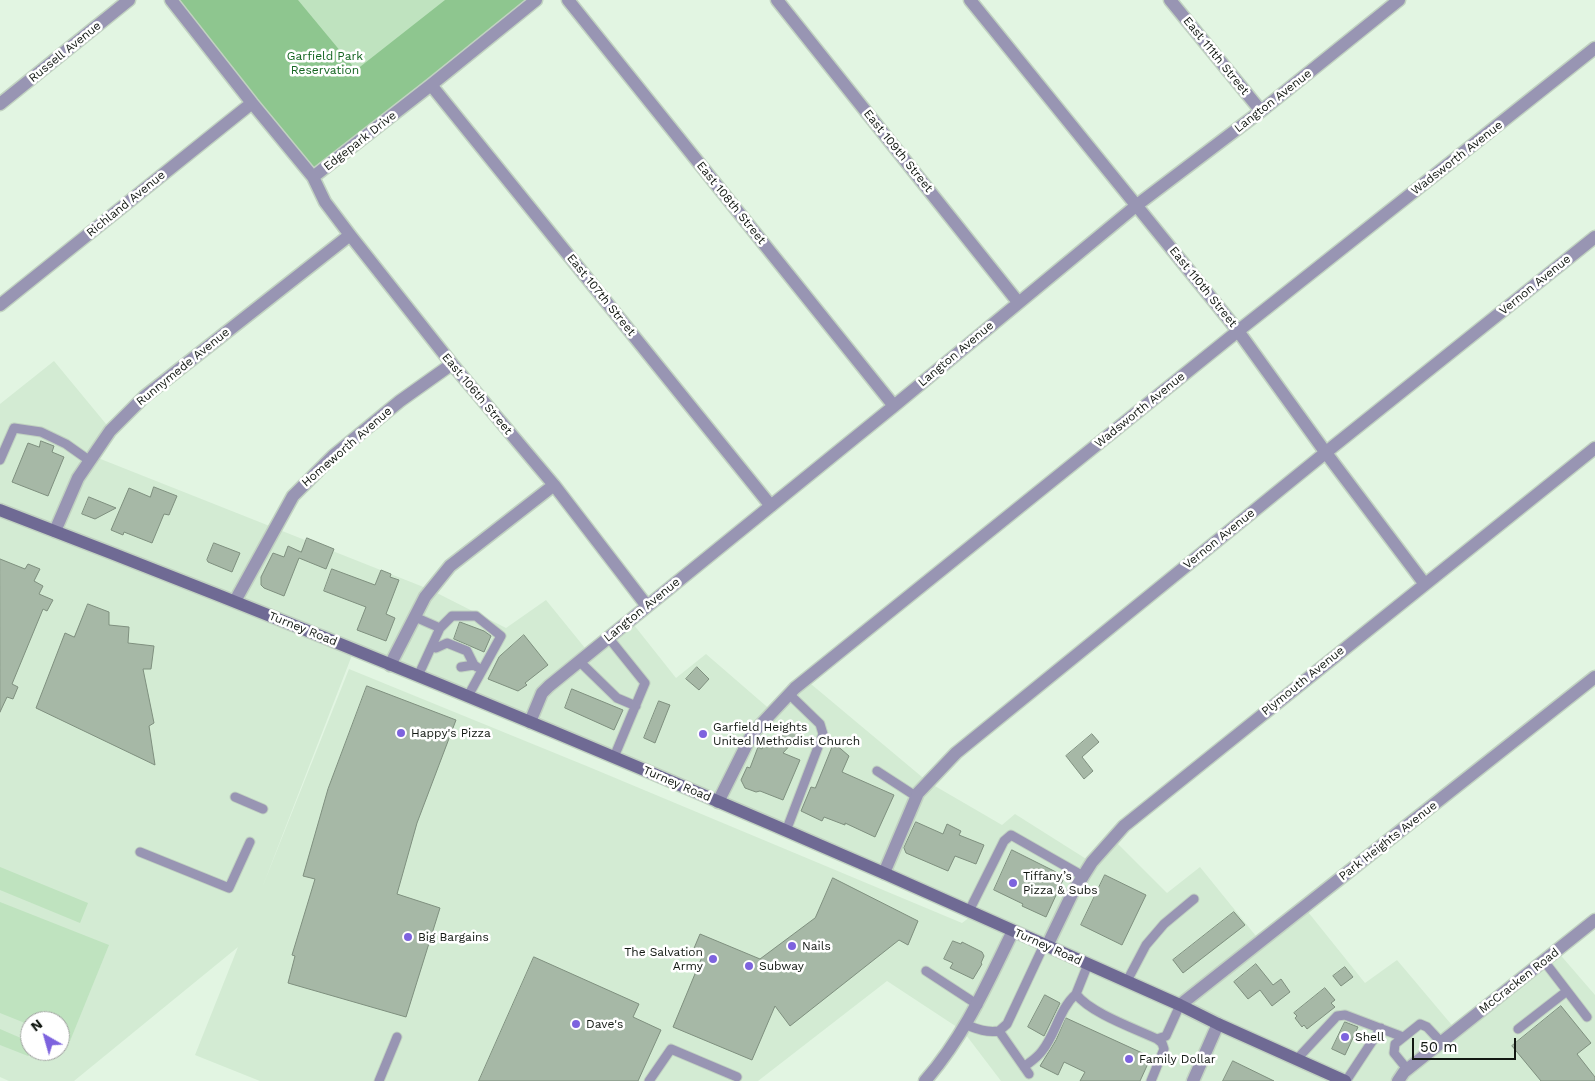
<!DOCTYPE html>
<html>
<head>
<meta charset="utf-8">
<style>
	body { margin:0 }
	#map { position:relative; width:1595px; height:1081px; overflow:hidden; background:#e2f5e2; font-family:"Work Sans",sans-serif }
	canvas { display:block }
	.north { position:absolute; left:20px; top:1011px; width:50px; height:50px; box-sizing:border-box; background:#fff; border:1px solid #a0a3a0; border-radius:50%; rotate:322deg; font-size:14px; font-weight:700; line-height:20px; text-align:center; color:#121812 }
	.north::after { content:''; display:block; margin:auto; width:18px; height:22px; background:#7d63de; clip-path:polygon(50% 0,100% 100%,50% 72%,0 100%) }
	.scale { position:absolute; left:1412px; top:1038px; width:104px; height:22px; box-sizing:border-box; border:2px solid #121812; border-top:0; padding-left:6px; font-size:15px; line-height:18px; white-space:nowrap; color:#121812; -webkit-text-stroke:4px #fff; paint-order:stroke }
</style>
</head>
<body>
<div id="map">
<canvas width="1595" height="1081"></canvas>
<div class="north">N</div>
<div class="scale">50 m</div>
</div>
<script>
const ctx = document.querySelector('canvas').getContext('2d');
ctx.lineJoin = 'round';
function paint(path, color) {
  ctx.fillStyle = color;
  ctx.fill(path, 'evenodd');
}
function stroke(path, color, width, dash) {
  ctx.strokeStyle = color;
  ctx.lineWidth = width;
  ctx.lineCap = dash ? 'butt' : 'round';
  ctx.setLineDash(dash || []);
  ctx.stroke(path);
}
function write(font, color, halo, rows, align = 'center') {
  ctx.font = font + ' "Work Sans",sans-serif';
  ctx.lineWidth = 5;
  ctx.setLineDash([]);
  ctx.textBaseline = 'middle';
  ctx.strokeStyle = halo;
  ctx.fillStyle = color;
  for (const [text, x, y, turn = 0] of rows) {
    ctx.save();
    ctx.translate(x, y);
    ctx.rotate((+turn || 0) * Math.PI / 180);
    ctx.textAlign = isNaN(turn) ? turn : align;
    if (halo) ctx.strokeText(text, 0, 0);
    ctx.fillText(text, 0, 0);
    ctx.restore();
  }
}
paint(new Path2D(`
	M 54,361 L 111,430 L 93,456 L 431,590 L 506,628 L 546,600 L 589,653 L 630,620 L 676,678 L 706,654 L 773,712 L 805,679 L 928,782 L 1002,825 L 1015,814 L 1091,862 L 1112,838 L 1167,893 L 1200,867 L 1260,941 L 1304,907 L 1365,983 L 1397,960 L 1456,1030 L 1557,951 L 1595,995 L 1595,1081 L 1001,1081 L 963,1031 L 887,981 L 758,1081 L 260,1081 L 195,1055 L 238,947 L 74,1081 L 9,1081 L 0,1077 L 0,404 ZM 354,650 L 974,914 L 962,923 L 589,767 L 349,669 L 262,888 ZM 30,1021 L 60,1021 L 60,1051 L 30,1051 Z`), '#d3ebd3');
paint(new Path2D(`
	M 199,0 L 502,0 L 315,151 Z
	M 0,867 L 88,903 L 80,923 L 0,890 Z
	M 0,902 L 109,945 L 70,1041 L 60,1037 L 60,1021 L 30,1021 L 30,1025 L 0,1013 Z
	M 0,1029 L 30,1042 L 30,1051 L 28,1056 L 0,1045 Z`), '#bfe3bf');
paint(new Path2D(`
	M 171,0 L 298,0 L 356,70 L 445,0 L 536,0 L 313,177 Z`), '#8ec68f');
const building = new Path2D(`
	M 41,441 L 54,446 L 52,452 L 64,457 L 48,496 L 12,482 L 28,443 L 39,447 Z
	M 154,487 L 177,496 L 169,515 L 164,514 L 152,543 L 124,532 L 123,535 L 111,530 L 129,488 L 150,497 Z
	M 89,497 L 116,508 L 95,519 L 82,514 Z
	M 307,538 L 334,549 L 326,569 L 299,558 L 284,596 L 264,588 L 261,585 L 261,577 L 273,553 L 284,557 L 288,546 L 301,552 Z
	M 214,543 L 240,553 L 232,572 L 208,562 L 207,560 Z
	M 0,559 L 25,569 L 28,564 L 40,569 L 34,581 L 43,586 L 39,594 L 53,600 L 47,611 L 43,609 L 12,684 L 18,687 L 13,699 L 7,697 L 0,712 Z
	M 332,569 L 375,585 L 381,570 L 391,574 L 390,577 L 399,580 L 386,614 L 395,618 L 386,641 L 357,630 L 366,607 L 324,591 Z
	M 88,604 L 109,612 L 109,625 L 129,627 L 128,643 L 154,646 L 151,669 L 143,669 L 154,723 L 149,726 L 155,765 L 36,708 L 65,633 L 74,637 Z
	M 460,622 L 484,631 L 491,636 L 484,652 L 454,639 Z
	M 524,635 L 548,665 L 525,683 L 527,685 L 518,691 L 488,679 L 499,657 Z
	M 697,667 L 709,679 L 699,690 L 686,679 Z
	M 367,686 L 456,720 L 417,823 L 397,894 L 440,908 L 406,1017 L 288,983 L 295,956 L 292,955 L 315,879 L 303,876 L 328,789 Z
	M 572,689 L 623,710 L 614,730 L 565,708 Z
	M 659,701 L 670,705 L 655,743 L 644,738 Z
	M 792,724 L 802,732 L 783,753 L 800,760 L 783,800 L 760,791 L 756,792 L 745,788 L 741,780 L 747,767 L 750,768 L 758,747 L 762,749 L 764,744 L 771,747 Z
	M 1092,734 L 1099,742 L 1082,757 L 1093,771 L 1084,779 L 1066,756 Z
	M 834,743 L 849,756 L 842,772 L 894,795 L 875,837 L 845,823 L 845,825 L 824,817 L 822,821 L 801,811 L 811,787 L 815,788 Z
	M 916,822 L 943,834 L 947,824 L 961,831 L 959,835 L 984,845 L 976,864 L 955,856 L 948,871 L 906,853 L 904,848 Z
	M 1012,850 L 1058,873 L 1056,877 L 1063,880 L 1046,917 L 1022,906 L 1023,904 L 994,890 Z
	M 1105,875 L 1146,895 L 1122,945 L 1081,925 Z
	M 833,878 L 918,921 L 908,945 L 899,940 L 790,1026 L 775,1006 L 752,1060 L 673,1027 L 702,957 L 692,953 L 700,934 L 760,959 L 815,918 Z
	M 1234,912 L 1245,925 L 1183,973 L 1173,960 Z
	M 953,941 L 961,944 L 962,942 L 982,952 L 984,956 L 981,963 L 982,964 L 973,979 L 950,968 L 953,963 L 944,959 Z
	M 534,957 L 639,1004 L 633,1017 L 661,1030 L 638,1081 L 479,1081 Z
	M 1256,964 L 1273,985 L 1281,979 L 1290,992 L 1272,1006 L 1260,990 L 1248,999 L 1234,982 Z
	M 1345,967 L 1353,977 L 1341,986 L 1333,976 Z
	M 1325,988 L 1335,1000 L 1331,1003 L 1335,1007 L 1307,1029 L 1304,1025 L 1302,1027 L 1295,1018 L 1297,1016 L 1294,1013 Z
	M 1045,995 L 1060,1003 L 1044,1036 L 1028,1027 Z
	M 1561,1006 L 1591,1043 L 1577,1054 L 1595,1077 L 1595,1081 L 1541,1081 L 1512,1046 Z
	M 1066,1018 L 1151,1057 L 1140,1081 L 1080,1081 L 1085,1072 L 1064,1062 L 1058,1075 L 1040,1066 L 1056,1040 Z
	M 1345,1022 L 1358,1027 L 1345,1055 L 1332,1049 Z
	M 1233,1061 L 1274,1081 L 1223,1081 Z`);
paint(building, '#a6b8a6');
stroke(building, '#7f907f', 1);
const service = new Path2D(`
	M 0,460 L 14,428 L 41,432 L 66,444 L 90,461
	M 415,617 L 440,628 L 452,616 L 476,616 L 501,636 L 468,696
	M 608,637 L 645,683 L 614,757
	M 436,648 L 447,643 L 467,651 L 474,665
	M 579,661 L 617,698 L 636,706
	M 461,667 L 474,665 L 477,667
	M 418,676 L 440,628
	M 877,771 L 917,797
	M 235,797 L 263,809
	M 786,831 L 823,734 L 820,724 L 789,694
	M 140,852 L 229,888 L 250,842
	M 969,911 L 1004,841 L 1011,835 L 1083,876
	M 1544,961 L 1587,1017
	M 1088,964 L 1076,994 C 1090,1013 1136,1029 1157,1039 L 1166,1036 L 1180,1005
	M 926,971 L 978,1005
	M 1127,981 L 1146,945 L 1164,924 L 1194,899
	M 967,1025 C 977,1029 987,1033 999,1031 L 1029,1074
	M 1518,1029 L 1567,991
	M 999,1031 L 1007,1024 L 1044,945
	M 1297,1059 L 1337,1016 L 1345,1015 L 1403,1037
	M 1024,1067 C 1030,1062 1037,1058 1042,1051 C 1056,1034 1059,1009 1076,994
	M 1407,1069 L 1394,1053 L 1395,1044 L 1420,1024 L 1427,1027 L 1441,1042
	M 379,1081 L 397,1037
	M 649,1081 L 671,1049 L 737,1077
	M 1151,1081 L 1164,1049 L 1162,1043 L 1157,1039
	M 1346,1081 L 1381,1028`);
const minor = new Path2D(`
	M 171,0 L 252,103 L 313,177 L 325,202 L 350,235 L 452,364 L 554,485 L 647,606
	M 568,0 L 894,406
	M 777,0 L 1018,302
	M 970,0 L 1238,331 L 1326,453 L 1424,583
	M 1170,0 L 1261,111
	M 431,85 L 771,506
	M 0,104 L 129,0
	M 313,177 L 431,85 L 536,0
	M 0,305 L 252,103
	M 55,531 L 78,478 L 93,456 L 110,431 L 144,397 L 350,235
	M 235,601 L 293,496 L 333,456 L 400,401 L 452,364
	M 390,665 L 425,597 L 450,566 L 554,485
	M 530,722 L 542,693 L 549,686 L 894,406 L 1137,205 L 1261,111 L 1399,0
	M 718,802 L 752,734 L 795,688 L 1238,331 L 1595,48
	M 884,873 L 918,793 L 956,753 L 1335,445 L 1595,237
	M 1047,946 L 1073,892 L 1092,862 L 1124,826 L 1595,448
	M 1180,1005 L 1595,677
	M 925,1081 C 965,1035 986,986 1013,931
	M 1193,1081 L 1218,1024`);
const tertiary = new Path2D(`
	M 1398,1081 L 1404,1072 L 1595,920`);
const secondary = new Path2D(`
	M 0,510 C 298,624 594,746 886,874 C 984,917 1082,961 1180,1005 L 1218,1024 L 1345,1081`);
stroke(service, '#c1d2c1', 11);
stroke(minor, '#c1d2c1', 15);
stroke(tertiary, '#c1d2c1', 15);
stroke(secondary, '#c1d2c1', 15);
stroke(service, '#9895b3', 9);
stroke(minor, '#9895b3', 12);
stroke(tertiary, '#9895b3', 12);
stroke(secondary, '#6f6a94', 12);
for (const [x, y, r, color] of [
	[401,733,5,"#7d63de"],
	[703,734,5,"#7d63de"],
	[1013,883,5,"#7d63de"],
	[408,937,5,"#7d63de"],
	[792,946,5,"#7d63de"],
	[713,959,5,"#7d63de"],
	[749,966,5,"#7d63de"],
	[576,1024,5,"#7d63de"],
	[1345,1037,5,"#7d63de"],
	[1129,1059,5,"#7d63de"]
]) {
  const dot = new Path2D();
  dot.arc(x, y, r, 0, 2 * Math.PI);
  ctx.fillStyle = color;
  ctx.fill(dot);
  stroke(dot, '#fff', 2);
}
write('12px', '#121812', '#fff', [
	["Russell Avenue",65,52,-39],
	["East 111th Street",1216,56,51],
	["Langton Avenue",1273,101,-38],
	["Edgepark Drive",360,141,-38],
	["East 109th Street",898,151,51],
	["Wadsworth Avenue",1457,158,-38],
	["East 108th Street",731,203,51],
	["Richland Avenue",126,204,-39],
	["Vernon Avenue",1535,285,-39],
	["East 110th Street",1203,287,51],
	["East 107th Street",601,295,51],
	["Langton Avenue",956,354,-40],
	["Runnymede Avenue",183,367,-39],
	["East 106th Street",477,394,50],
	["Wadsworth Avenue",1140,410,-39],
	["Homeworth Avenue",347,447,-41],
	["Vernon Avenue",1219,539,-39],
	["Langton Avenue",642,610,-39],
	["Turney Road",303,629,22],
	["Plymouth Avenue",1303,681,-39],
	["Turney Road",677,784,23],
	["Park Heights Avenue",1388,841,-38],
	["Turney Road",1048,947,24],
	["McCracken Road",1519,981,-38]
]);
write('12px', '#146420', '#fff', [
	["Garfield Park",325,56],
	["Reservation",325,70]
]);
write('12px', '#121812', '#fff', [
	["Garfield Heights",713,727],
	["United Methodist Church",713,741],
	["Happy's Pizza",411,733],
	["Tiffany’s",1023,876],
	["Pizza & Subs",1023,890],
	["Big Bargains",418,937],
	["Nails",802,946],
	["The Salvation",703,952,"right"],
	["Army",703,966,"right"],
	["Subway",759,966],
	["Dave's",586,1024],
	["Shell",1355,1037],
	["Family Dollar",1139,1059]
], 'left');
</script>
</body>
</html>
